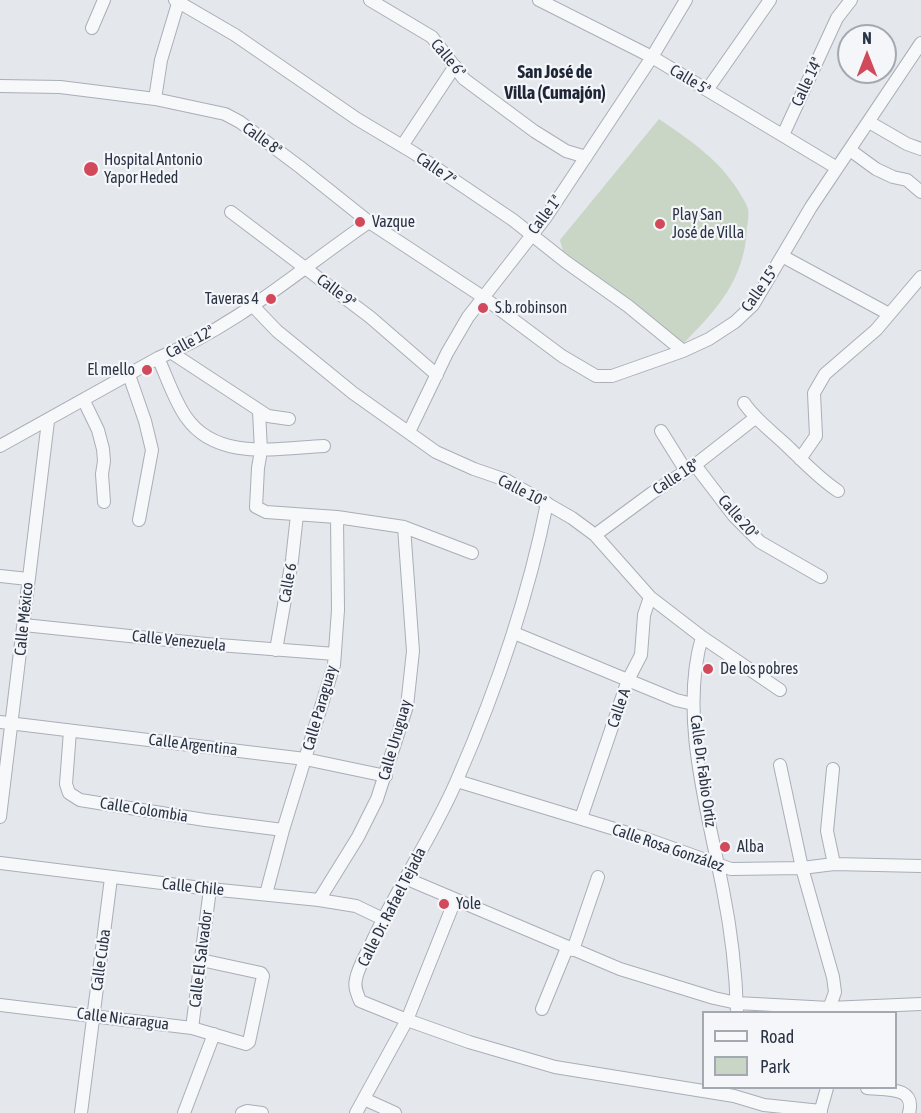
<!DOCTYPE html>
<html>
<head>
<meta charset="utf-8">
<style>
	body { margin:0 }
	#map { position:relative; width:921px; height:1113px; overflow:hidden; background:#e4e7ec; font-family:"Asap Condensed",sans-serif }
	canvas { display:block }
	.legend { position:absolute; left:702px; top:1011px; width:195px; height:78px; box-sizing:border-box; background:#f4f6f9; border:2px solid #a4a8b1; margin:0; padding:8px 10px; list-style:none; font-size:18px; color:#2b3445 }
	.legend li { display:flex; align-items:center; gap:12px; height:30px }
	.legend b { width:30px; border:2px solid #a4a8b1 }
	.north { position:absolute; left:837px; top:24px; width:60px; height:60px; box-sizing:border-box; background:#f4f6f9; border:2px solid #a4a8b1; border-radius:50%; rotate:0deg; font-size:16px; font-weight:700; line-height:24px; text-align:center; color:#2b3445 }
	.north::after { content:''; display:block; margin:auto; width:21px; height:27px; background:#d1495b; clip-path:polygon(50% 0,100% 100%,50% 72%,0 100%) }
</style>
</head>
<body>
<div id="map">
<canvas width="921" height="1113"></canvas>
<ul class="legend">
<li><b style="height:8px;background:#f7f8fa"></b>Road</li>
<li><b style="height:16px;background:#c9d6c5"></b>Park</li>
</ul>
<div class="north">N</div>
</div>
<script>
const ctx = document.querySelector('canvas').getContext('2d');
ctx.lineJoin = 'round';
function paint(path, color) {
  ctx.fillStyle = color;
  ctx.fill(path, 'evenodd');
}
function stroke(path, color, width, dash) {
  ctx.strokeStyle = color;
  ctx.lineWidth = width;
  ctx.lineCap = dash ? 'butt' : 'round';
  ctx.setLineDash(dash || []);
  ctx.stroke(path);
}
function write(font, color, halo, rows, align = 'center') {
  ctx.font = font + ' "Asap Condensed",sans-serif';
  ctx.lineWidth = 4.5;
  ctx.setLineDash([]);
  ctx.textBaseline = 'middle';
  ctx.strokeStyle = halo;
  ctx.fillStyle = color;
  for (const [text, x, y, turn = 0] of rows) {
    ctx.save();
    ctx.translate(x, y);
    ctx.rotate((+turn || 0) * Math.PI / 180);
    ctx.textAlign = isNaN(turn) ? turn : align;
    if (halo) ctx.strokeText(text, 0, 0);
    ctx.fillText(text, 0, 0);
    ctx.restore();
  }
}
paint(new Path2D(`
	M 659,119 C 691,141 723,162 742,197 C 744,200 747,205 748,209 C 749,214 748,222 747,227 C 745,280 717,309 683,344 L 563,251 L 560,240 Z`), '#c9d6c5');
const street = new Path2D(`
	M 175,0 L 235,35 L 357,119 L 414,153 L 513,220 L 566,262 L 628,306 L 683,351
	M 370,0 L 432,37 L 464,79 L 534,131 L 566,151 L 586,157
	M 539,0 L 652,57 L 837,168
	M 92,28 L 104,0
	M 0,86 L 60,87 L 108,93 L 155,99 L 225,114 L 240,122 L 300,167 L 369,222 L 483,297 L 562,356 L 596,376 L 612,376 L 683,351 L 709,339 L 735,322 L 753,305 L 811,207 L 921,43
	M 707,90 L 770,0
	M 155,99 L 161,60 L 179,0
	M 869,122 L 907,144 L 921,149
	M 783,135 L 837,18 L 851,0
	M 402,146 L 455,66
	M 850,150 L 876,169 L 893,177 L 907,180 L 921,192
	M 231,212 L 370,317 L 437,375
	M 782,256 L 889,314
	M 253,306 L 277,331 L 353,393 L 436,452 L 474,469 L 506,480 L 572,518 L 595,535 L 650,597 L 702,637 L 780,690
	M 172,353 L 268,416 L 289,419
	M 158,358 C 167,377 174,400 186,417 C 217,462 279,448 324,446
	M 129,375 L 145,421 L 152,450 L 139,520
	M 84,401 L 98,430 L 103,449 L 104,461 L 102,474 L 104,502
	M 744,403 C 755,419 770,430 784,443 C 802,460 818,478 838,491
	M 259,411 L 261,451 L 258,468 L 256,507 L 266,512 L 337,517 L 404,527 L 472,553
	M 661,431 L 686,471
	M 409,432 L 447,353 L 468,317 L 546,217 L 652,57 L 686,0
	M 0,446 L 158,358 C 237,326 300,269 369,222
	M 800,459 L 816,436 L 814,393 L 825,374 L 876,330 L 921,277
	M 695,465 L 734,516 L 760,542 L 821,577
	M 547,503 C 528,599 496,691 457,780 C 433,836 398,886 372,942 C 367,953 358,967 356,979 C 354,987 357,993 360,1001 L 407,1020 L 469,1042 L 555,1067 L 734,1096 L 764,1105 L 821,1111
	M 595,535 L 652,493 L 695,465 L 755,418
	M 0,576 L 28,579
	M 24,625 L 206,644 L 335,654
	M 514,633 L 676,700 L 693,704
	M 702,637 C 679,715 708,812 723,890 C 731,930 736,972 737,1012
	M 276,650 L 292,560 L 297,515
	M 0,722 L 305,759 L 386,776
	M 70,731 L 66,784 L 69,793 L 80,800 L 205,820 L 283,830
	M 780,765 L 802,868 L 833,977 L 835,992 L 828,1012
	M 833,769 L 827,831 L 834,864
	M 457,781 L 641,837 L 731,869 L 802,868 L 834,864 L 921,866
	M 0,817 L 48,421
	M 581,818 L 628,680 L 641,655 L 644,615 L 650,597
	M 0,863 L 210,889 L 319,900 L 356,906 L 383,919
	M 405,878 L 620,969 L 714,998 L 737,1003 L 829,1008 L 921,1004
	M 266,894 L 283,830 L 334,665 L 338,610 L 337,517
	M 319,900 L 358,837 L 377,799 L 407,706 L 413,651 L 404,527
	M 573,950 L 598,877
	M 0,1005 L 192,1028 L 246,1044 L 249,1042 L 263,976 L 261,973 L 201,960
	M 542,1009 L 567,948
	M 192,1028 L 210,889
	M 867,1088 C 886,1090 916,1086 909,1113
	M 364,1099 L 395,1113
	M 81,1113 L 111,878
	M 184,1113 L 214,1034
	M 242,1113 L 247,1111 L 262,1113
	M 356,1113 L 407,1020 L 455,900
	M 820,1113 L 827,1088`);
stroke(street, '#a9aeb7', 14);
stroke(street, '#f7f8fa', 12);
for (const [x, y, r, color] of [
	[91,169,8,"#d1495b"],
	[360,222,6,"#d1495b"],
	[660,224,6,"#d1495b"],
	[271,299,6,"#d1495b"],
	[483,308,6,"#d1495b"],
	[147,370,6,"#d1495b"],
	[708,669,6,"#d1495b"],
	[725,847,6,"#d1495b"],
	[444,904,6,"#d1495b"]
]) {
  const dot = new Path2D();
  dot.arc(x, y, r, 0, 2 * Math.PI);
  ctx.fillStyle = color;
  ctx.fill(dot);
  stroke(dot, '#f4f6f9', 2);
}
write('16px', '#2b3445', '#f4f6f9', [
	["Calle 6ª",448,58,50],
	["Calle 5ª",690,80,31],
	["Calle 14ª",807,82,-65],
	["Calle 8ª",262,139,36],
	["Calle 7ª",436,169,35],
	["Calle 1ª",545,215,-53],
	["Calle 15ª",760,289,-55],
	["Calle 9ª",336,291,37],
	["Calle 12ª",190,342,-28],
	["Calle 18ª",676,477,-33],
	["Calle 10ª",522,491,27],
	["Calle 20ª",738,517,49],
	["Calle 6",288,583,-80],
	["Calle México",24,619,-84],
	["Calle Venezuela",179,641,6],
	["Calle Paraguay",320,708,-74],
	["Calle A",619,708,-71],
	["Calle Uruguay",395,740,-74],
	["Calle Argentina",193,745,7],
	["Calle Dr. Fabio Ortiz",703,771,82],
	["Calle Colombia",144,810,9],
	["Calle Rosa González",668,848,19],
	["Calle Chile",193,887,6],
	["Calle Dr. Rafael Tejada",392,907,-63],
	["Calle El Salvador",201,959,-83],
	["Calle Cuba",101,960,-82],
	["Calle Nicaragua",123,1019,7]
]);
write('16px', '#2b3445', '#f4f6f9', [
	["Hospital Antonio",104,160],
	["Yapor Heded",104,178],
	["Play San",672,215],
	["José de Villa",672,233],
	["Vazque",372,222],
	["Taveras 4",259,299,"right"],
	["S.b.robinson",495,308],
	["El mello",135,370,"right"],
	["De los pobres",720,669],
	["Alba",737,847],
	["Yole",456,904]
], 'left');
write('bold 18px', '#1d2536', '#f4f6f9', [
	["San José de",555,72],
	["Villa (Cumajón)",555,93]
]);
</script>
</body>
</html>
